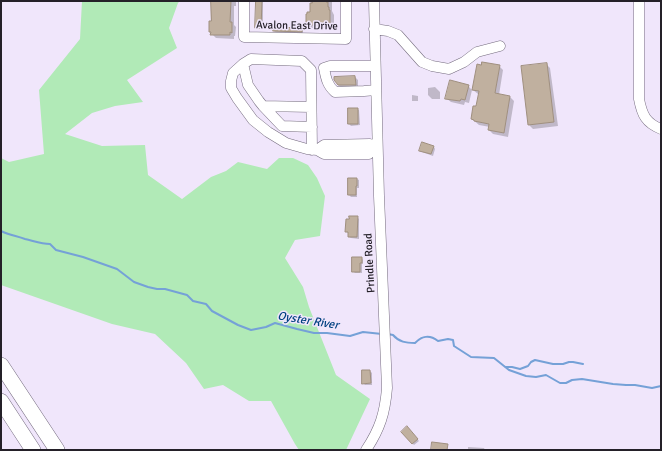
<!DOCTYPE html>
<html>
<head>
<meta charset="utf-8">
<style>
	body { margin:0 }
	#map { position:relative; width:662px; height:451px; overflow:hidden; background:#f0e6fb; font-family:Signika,sans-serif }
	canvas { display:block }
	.frame { position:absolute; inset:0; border:2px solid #242028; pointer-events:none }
</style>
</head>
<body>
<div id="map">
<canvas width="662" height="451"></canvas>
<div class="frame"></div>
</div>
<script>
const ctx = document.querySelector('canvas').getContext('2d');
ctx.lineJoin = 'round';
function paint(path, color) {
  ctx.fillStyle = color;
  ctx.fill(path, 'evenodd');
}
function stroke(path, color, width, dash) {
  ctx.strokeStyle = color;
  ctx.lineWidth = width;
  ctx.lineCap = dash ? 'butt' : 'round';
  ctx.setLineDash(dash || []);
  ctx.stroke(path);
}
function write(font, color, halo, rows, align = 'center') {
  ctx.font = font + ' Signika,sans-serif';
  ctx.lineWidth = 3;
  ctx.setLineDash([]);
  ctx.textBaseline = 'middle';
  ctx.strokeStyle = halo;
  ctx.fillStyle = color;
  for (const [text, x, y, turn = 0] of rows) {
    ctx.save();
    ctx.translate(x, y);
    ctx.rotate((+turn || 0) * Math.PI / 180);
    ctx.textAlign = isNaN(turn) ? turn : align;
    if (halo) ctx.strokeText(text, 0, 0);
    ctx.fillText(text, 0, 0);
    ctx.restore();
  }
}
paint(new Path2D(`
	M 82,1 L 180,1 L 178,3 L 169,28 L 177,48 L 127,80 L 143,102 L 115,106 L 92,113 L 65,134 L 102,146 L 145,145 L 148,175 L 182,199 L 211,177 L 226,171 L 238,162 L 267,169 L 279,158 L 293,158 L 308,165 L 317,178 L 325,196 L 320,236 L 295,240 L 285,258 L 303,287 L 309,307 L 336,375 L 370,399 L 346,450 L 299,450 L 295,444 L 271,401 L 249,401 L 223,385 L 204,389 L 186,363 L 155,334 L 112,324 L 1,285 L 1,158 L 9,162 L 44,154 L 39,90 L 80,39 Z`), '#b1eab7');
paint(new Path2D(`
	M 211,1 L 236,1 L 236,6 L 234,6 L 234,25 L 236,27 L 235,36 L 234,36 L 234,39 L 216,38 L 210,32 L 212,22 Z
	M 257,1 L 263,1 L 263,29 L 258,29 L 256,28 Z
	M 311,1 L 332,1 L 332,11 L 334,15 L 334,28 L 311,28 L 307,25 L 311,13 Z
	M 302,29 L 303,31 L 303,33 L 276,33 L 274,31 Z
	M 546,64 L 550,68 L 558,126 L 533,129 L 529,125 Z
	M 499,66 L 503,70 L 499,95 L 510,97 L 514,101 L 508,137 L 493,134 L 489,130 L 490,127 L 479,125 L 472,119 L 477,107 L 479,94 L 478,94 L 473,90 Z
	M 355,77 L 358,80 L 358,87 L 342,88 L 338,85 Z
	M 468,86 L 472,90 L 469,103 L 465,102 L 464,105 L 451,102 L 446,98 Z
	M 435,87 L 440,92 L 440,99 L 432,99 L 428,95 L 428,88 Z
	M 412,95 L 418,96 L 418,101 L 412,101 Z
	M 357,109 L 359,110 L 360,125 L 351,126 L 349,124 Z
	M 434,147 L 435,149 L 433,156 L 422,152 L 420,150 Z
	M 357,179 L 359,180 L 359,188 L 357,188 L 357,197 L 351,197 L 349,195 Z
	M 357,217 L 359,219 L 359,239 L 351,238 L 349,237 L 349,233 L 346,232 Z
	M 362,258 L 363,260 L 363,264 L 362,264 L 362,273 L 355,273 L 353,271 Z
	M 370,371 L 372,373 L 372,385 L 365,385 L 363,383 Z
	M 407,428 L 419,441 L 414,445 L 402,432 Z
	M 468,447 L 484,448 L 485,450 L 468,450 Z`), '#0003');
stroke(new Path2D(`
	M 1,231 C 9,235 17,236 25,239 C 34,241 41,244 50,244 L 56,250 L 83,257 L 117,269 L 134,282 L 148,287 L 157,289 L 165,289 L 187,295 L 193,301 L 206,304 L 212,311 L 238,325 L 251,330 L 266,327 L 275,323 L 297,329 L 314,333 L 327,333 L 350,336 L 363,332 L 382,334
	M 388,334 L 393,335 C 399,342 406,343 415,343 C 422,336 429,334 438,341 L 448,339 L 453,340 L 454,346 L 471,357 L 494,358 L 509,370 L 526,376 L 536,377 L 546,375 L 560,383 L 566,383 L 572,380 L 582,379 L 613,384 L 626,385 L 635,385 L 652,388 L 661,386
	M 505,367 L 512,367 L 520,369 L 528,366 L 531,362 L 535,360 L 553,364 L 563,364 L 569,362 L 573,362 L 583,364`), '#75a1d7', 2);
const building = new Path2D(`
	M 211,1 L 231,1 L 230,22 L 232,22 L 232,33 L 230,32 L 230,35 L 210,35 L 211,32 L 209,32 L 209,21 L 211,21 Z
	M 256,1 L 262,1 L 261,28 L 255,28 Z
	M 312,1 L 326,1 L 326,2 L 328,2 L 328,7 L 329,7 L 329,10 L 330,10 L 330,25 L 306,25 L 306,14 L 307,14 L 307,12 L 310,12 L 310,3 L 312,3 Z
	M 273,27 L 302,28 L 302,32 L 273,31 Z
	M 482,62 L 500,65 L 495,93 L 510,96 L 504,133 L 488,130 L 489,124 L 474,121 L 474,120 L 471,119 L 473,106 L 476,106 L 479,91 L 472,90 L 477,64 L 481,65 Z
	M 547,63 L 554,122 L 528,125 L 521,66 Z
	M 355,76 L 356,85 L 338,85 L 334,80 L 334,77 Z
	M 450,80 L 469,85 L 465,100 L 461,99 L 460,101 L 445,99 Z
	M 348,108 L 358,108 L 358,124 L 348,124 Z
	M 422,142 L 434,146 L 431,154 L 419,151 Z
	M 348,178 L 357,178 L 357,186 L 356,186 L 356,195 L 348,195 Z
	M 349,216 L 358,216 L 357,237 L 348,237 L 348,232 L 345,232 L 346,219 L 349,219 Z
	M 352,257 L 362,257 L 362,263 L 360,263 L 360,272 L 352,272 Z
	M 362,370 L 370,370 L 371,383 L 362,384 Z
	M 407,426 L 418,439 L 412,444 L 401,432 Z
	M 432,442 L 448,444 L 447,450 L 431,450 Z`);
paint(building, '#c0b09f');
stroke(building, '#9f8f7f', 1);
const minor = new Path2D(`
	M 244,1 L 244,37 L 346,39 L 346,1
	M 639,1 L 639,99 C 642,115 646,123 661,129
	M 374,29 L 388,31 L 398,35 L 422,62 L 432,66 L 449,69 L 464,62 L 477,52 L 500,46
	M 243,64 L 248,85 L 259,101 L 263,106 L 311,107
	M 375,66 L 330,66 L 324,68 C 326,78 327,85 335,92 L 364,91 L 376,90
	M 263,106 L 282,126 L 312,127
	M 312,150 L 311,70 L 302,61 L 251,59 L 243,64 L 233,73 L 231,81 L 231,88 L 237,98 L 253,120 L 268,132 L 286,143 L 307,149 L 317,150 L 324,154 L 369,154 L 373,149
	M 317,150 L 324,145 L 370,144 L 373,149
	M 366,450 C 380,429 385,413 387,388 L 379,196 L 374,1`);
const highway = new Path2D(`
	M 1,365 L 57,450
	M 1,401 L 33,450`);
stroke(minor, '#746b7e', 11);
stroke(highway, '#746b7e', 16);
stroke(minor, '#fff', 10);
stroke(highway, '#fff', 15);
write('11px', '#242028', '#f0e6fb', [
	["Avalon East Drive",297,26,1],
	["Prindle Road",370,263,-93]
]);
write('italic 12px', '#004181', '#f0e6fb', [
	["Oyster River",308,321,9]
]);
</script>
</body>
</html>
